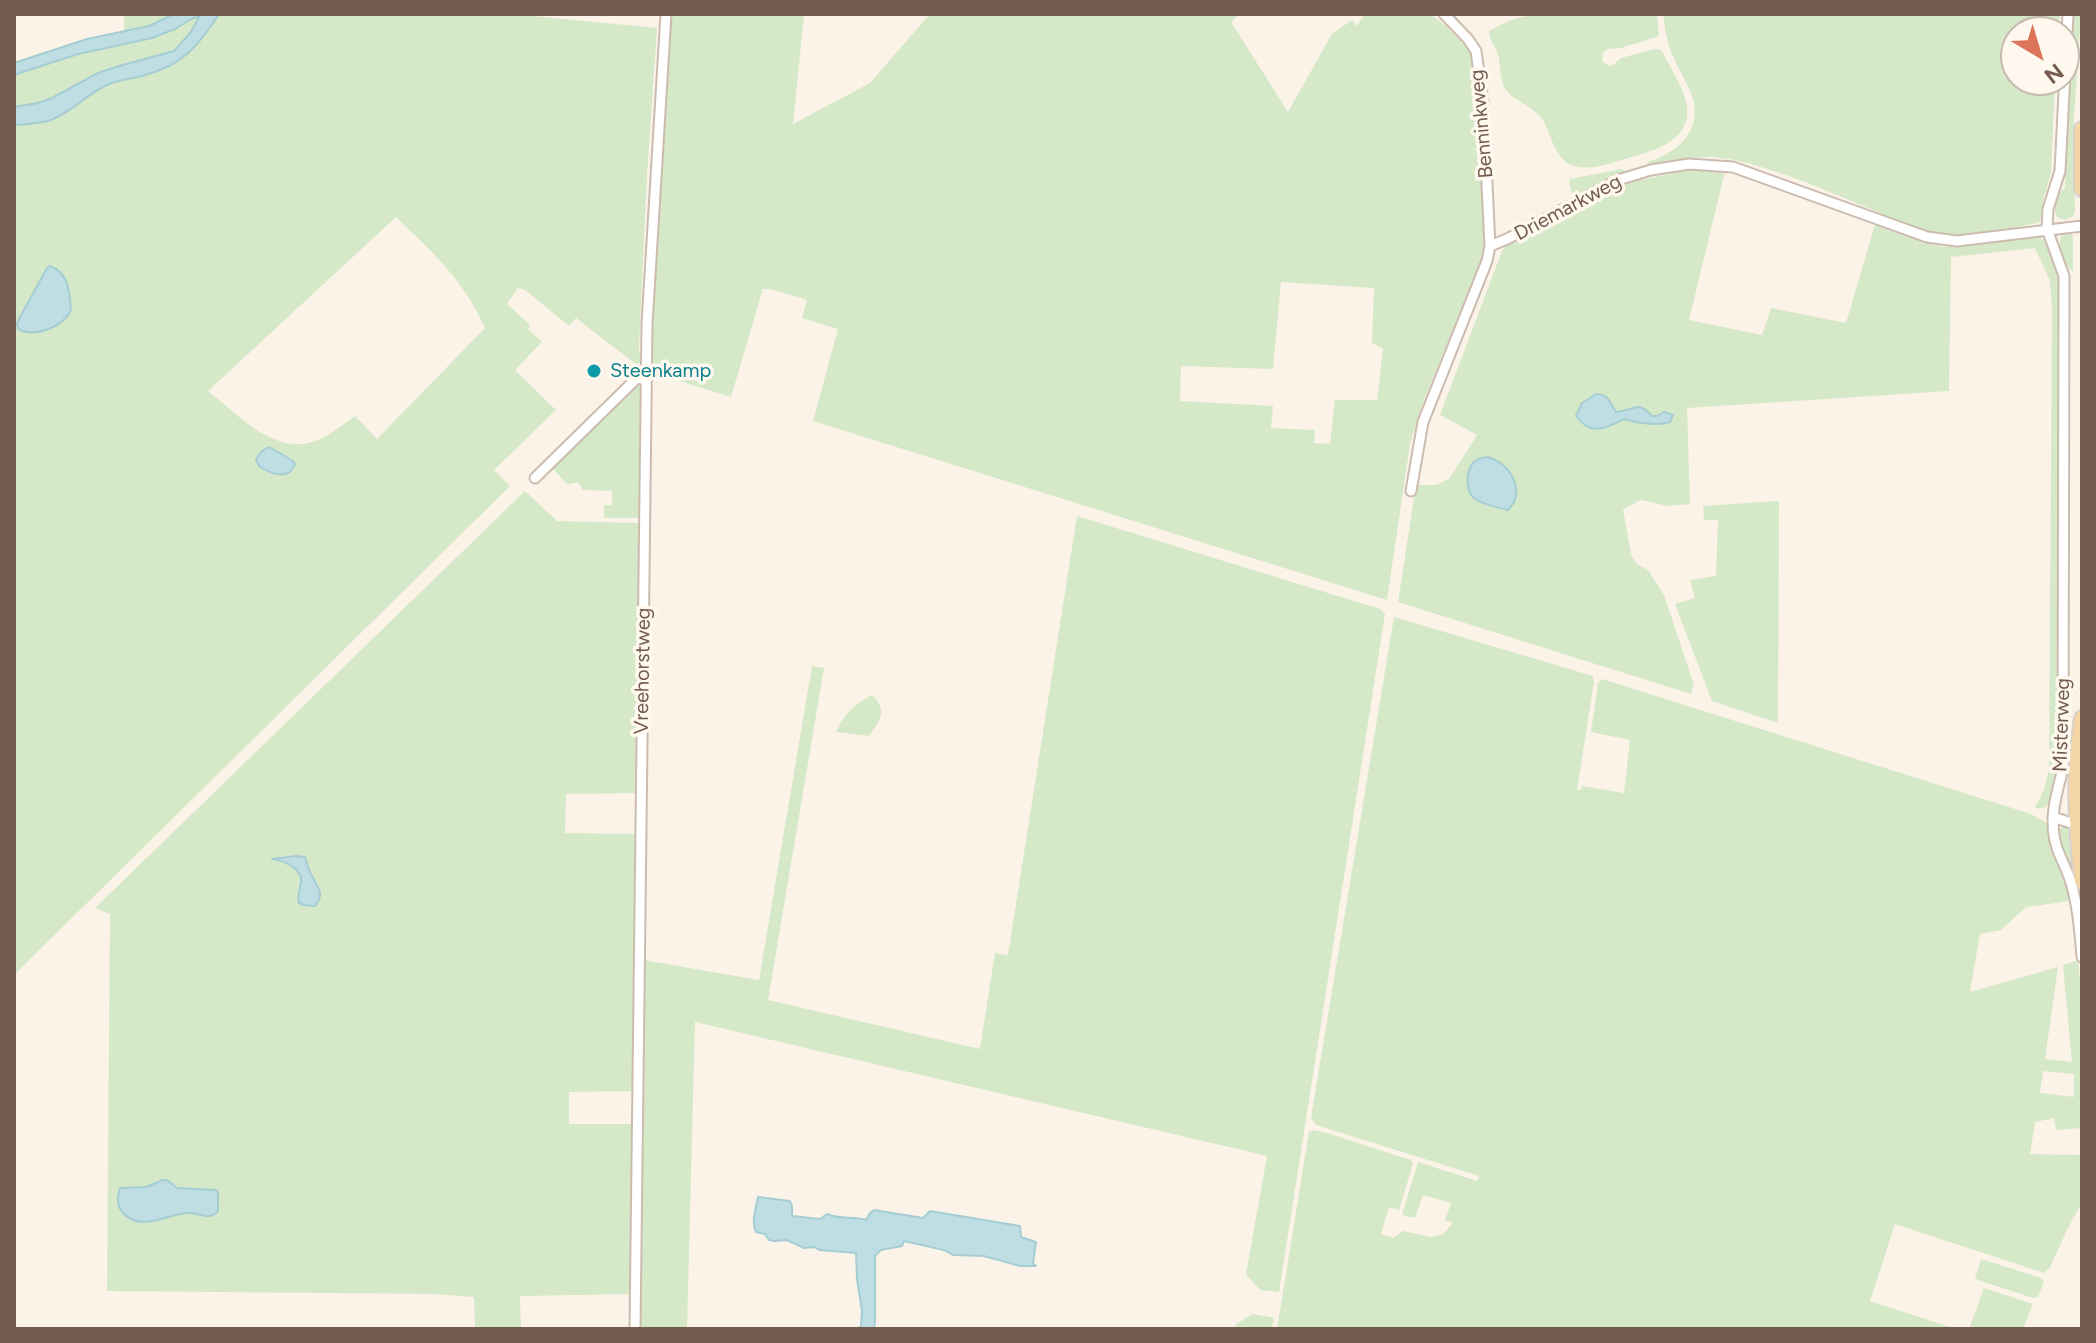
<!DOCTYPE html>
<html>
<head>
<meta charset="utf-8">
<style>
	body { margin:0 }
	#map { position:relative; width:2096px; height:1343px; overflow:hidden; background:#fbf3e8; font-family:Figtree,sans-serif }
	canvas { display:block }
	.frame { position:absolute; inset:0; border:16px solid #735b4e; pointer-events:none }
	.north { position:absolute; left:2000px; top:16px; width:80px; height:80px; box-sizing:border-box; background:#fef8ee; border:2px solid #c6b9ae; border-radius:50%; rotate:142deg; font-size:22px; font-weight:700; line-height:32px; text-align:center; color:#735b4e }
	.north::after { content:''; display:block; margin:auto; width:28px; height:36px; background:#db7458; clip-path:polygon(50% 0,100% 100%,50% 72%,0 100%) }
</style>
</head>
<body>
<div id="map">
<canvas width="2096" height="1343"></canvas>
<div class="frame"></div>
<div class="north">N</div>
</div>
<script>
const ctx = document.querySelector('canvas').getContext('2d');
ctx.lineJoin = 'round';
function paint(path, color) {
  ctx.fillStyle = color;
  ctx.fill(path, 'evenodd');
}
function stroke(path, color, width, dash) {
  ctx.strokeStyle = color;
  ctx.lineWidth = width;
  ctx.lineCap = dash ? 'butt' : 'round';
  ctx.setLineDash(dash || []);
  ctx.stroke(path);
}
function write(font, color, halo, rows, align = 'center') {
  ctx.font = font + ' Figtree,sans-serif';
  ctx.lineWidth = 7;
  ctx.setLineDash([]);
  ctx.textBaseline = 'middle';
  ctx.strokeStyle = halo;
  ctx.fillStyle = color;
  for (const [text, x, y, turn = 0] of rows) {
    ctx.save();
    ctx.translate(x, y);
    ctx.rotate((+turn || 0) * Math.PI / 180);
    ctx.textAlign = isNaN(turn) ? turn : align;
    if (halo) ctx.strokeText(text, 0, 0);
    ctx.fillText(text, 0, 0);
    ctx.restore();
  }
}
paint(new Path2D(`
	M 124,14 L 174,14 L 149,26 L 124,32 Z
	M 219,14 L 512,14 L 657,28 L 647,176 L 639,347 L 641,362 L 637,365 L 576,318 L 569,326 L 525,290 L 518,288 L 507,304 L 530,325 L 528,329 L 542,342 L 515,370 L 556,410 L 494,470 L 510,486 L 14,975 L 14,125 C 22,125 31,125 39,123 C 63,118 82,98 103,87 C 117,80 131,79 145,75 C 183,65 198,46 219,14 ZM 396,217 C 434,254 463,279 485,328 L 377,439 L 355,416 C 342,425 327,438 312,442 C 273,454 236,413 208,391 Z
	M 669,14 L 804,14 L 793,124 L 870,83 L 930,14 L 1239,14 L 1231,22 L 1288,112 L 1332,34 L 1352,20 L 1357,26 L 1365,14 L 1430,14 L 1446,26 L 1466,46 L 1474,57 L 1477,75 L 1484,244 L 1481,262 L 1424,400 L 1410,444 L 1387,600 L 813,421 L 838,329 L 802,318 L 807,300 L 771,289 L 763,289 L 731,397 L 660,375 L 653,371 L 652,356 L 657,213 ZM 1281,282 L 1374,288 L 1372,343 L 1383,349 L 1377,400 L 1335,400 L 1330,444 L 1314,443 L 1315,430 L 1271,428 L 1273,406 L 1180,401 L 1181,366 L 1273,369 Z
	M 1535,14 L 1657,14 L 1659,36 L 1621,48 L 1608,49 L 1603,53 L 1602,61 L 1609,66 L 1613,65 L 1621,58 L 1654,49 L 1659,49 L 1662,51 C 1669,66 1679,80 1684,95 C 1699,137 1659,150 1628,158 C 1611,163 1591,171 1574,166 C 1552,159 1552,131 1540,116 C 1531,106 1513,100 1506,90 C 1499,79 1501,66 1498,54 C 1495,45 1489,40 1489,31 C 1499,26 1511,19 1522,17 C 1526,16 1531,16 1535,14 Z
	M 1663,14 L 2060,14 L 2058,32 L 2016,32 L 2016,80 L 2055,80 L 2051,174 L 2044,197 L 2040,222 C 2010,229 1967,239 1937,233 C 1915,229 1894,219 1873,210 C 1829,192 1757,159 1710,157 C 1689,157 1670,162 1650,167 L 1647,165 L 1648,162 C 1674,154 1700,134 1694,103 C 1690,85 1677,69 1671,51 C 1666,39 1665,27 1663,14 Z
	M 2072,14 L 2081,14 L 2074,118 L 2075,211 L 2073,216 L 2065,220 L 2057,217 C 2052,207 2057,194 2065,188 L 2066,118 Z
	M 196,16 L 199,17 C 196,28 185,45 174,52 C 157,61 136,61 119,66 C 94,73 74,89 51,99 C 39,104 26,105 14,107 L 14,75 L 78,54 L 152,38 L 175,29 Z
	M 1621,169 L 1626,171 L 1573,199 L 1569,182 L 1570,179 Z
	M 1702,169 L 1725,171 L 1689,320 L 1762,335 L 1771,308 L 1846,323 L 1875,225 L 1924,242 L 1944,247 L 2034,236 C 2053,238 2057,271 2059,288 L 2059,772 L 2049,804 L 2044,808 L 2035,808 L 2045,787 L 2049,769 L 2052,309 L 2050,281 L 2035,248 L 1951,257 L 1949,391 L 1687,408 L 1690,504 L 1668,506 L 1641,500 L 1623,509 L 1631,554 L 1637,564 L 1648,570 L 1664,595 L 1694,685 L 1691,694 L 1398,602 L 1416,485 L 1436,485 L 1449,479 L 1477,435 L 1440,415 L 1502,251 L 1506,246 L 1553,219 L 1628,183 L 1683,171 ZM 1587,398 L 1611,402 L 1615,411 L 1619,413 C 1635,406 1639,403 1652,416 L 1657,416 L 1664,412 L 1673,415 L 1660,424 C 1648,421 1636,422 1624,418 L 1607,428 L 1579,408 Z
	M 2070,231 L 2073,236 L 2073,272 C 2063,263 2054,244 2064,232 Z
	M 637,384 L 642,387 L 641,518 L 604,518 L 604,505 L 612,505 L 612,491 L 583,490 L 578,482 L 567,484 L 552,468 L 551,465 L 631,387 Z
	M 525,491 L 557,521 L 637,523 L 642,526 L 638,793 L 566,794 L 565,833 L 633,834 L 638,837 L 634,1091 L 569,1092 L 569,1124 L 634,1124 L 632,1294 L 520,1296 L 521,1329 L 475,1329 L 474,1297 L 435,1294 L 107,1291 L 110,914 L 95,908 Z
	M 1779,501 L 1778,723 L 1712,701 L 1675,604 L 1695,598 L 1690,580 L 1716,576 L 1718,520 L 1704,520 L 1703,506 Z
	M 1077,516 L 1380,609 L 1385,614 L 1279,1292 L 1260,1290 L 1246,1274 L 1267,1156 L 695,1022 L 687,1329 L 638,1329 L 643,960 L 759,980 L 812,666 L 824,668 L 768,1000 L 980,1049 L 995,953 L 1008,955 Z
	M 1394,617 L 1593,676 L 1594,682 L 1577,790 L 1581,790 L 1582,786 L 1624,793 L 1630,740 L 1591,732 L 1598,683 L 1602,679 L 2031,814 L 2047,823 L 2053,850 L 2065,875 L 2071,901 L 2026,907 L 2001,930 L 1980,934 L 1970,992 L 2058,967 L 2045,1059 L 2072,1062 L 2063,965 L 2078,960 L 2082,999 L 2082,1128 L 2056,1130 L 2054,1118 L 2035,1122 L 2030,1154 L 2082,1155 L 2082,1202 L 2068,1228 L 2049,1269 L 2044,1273 L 2038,1271 L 1895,1224 L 1870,1301 L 1956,1329 L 1277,1329 L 1309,1132 L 1314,1130 L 1327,1133 L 1411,1160 L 1413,1164 L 1399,1210 L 1389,1207 L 1381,1234 L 1393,1238 L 1403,1231 L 1431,1237 L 1443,1234 L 1453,1223 L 1445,1220 L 1451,1203 L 1423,1195 L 1415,1218 L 1402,1215 L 1418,1162 L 1477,1181 L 1479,1176 L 1316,1125 L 1311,1118 ZM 2043,1071 L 2074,1074 L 2074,1097 L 2040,1093 Z
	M 872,695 C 888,709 880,722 869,736 L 836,732 C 842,716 857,702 872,695 Z
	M 2064,826 L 2071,831 L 2082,911 C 2077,899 2077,885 2072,872 C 2067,857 2057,844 2059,829 Z
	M 1981,1259 L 2041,1278 L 2044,1282 L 2038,1297 L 2033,1298 L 1975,1279 Z
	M 1984,1288 L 2033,1304 L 2023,1329 L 1969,1329 Z
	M 1253,1314 L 1274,1318 L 1272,1329 L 1235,1329 L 1236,1324 Z`), '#d5e8c7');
const water = new Path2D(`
	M 174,14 L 219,14 C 198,46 183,65 145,75 C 133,79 121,79 109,84 C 88,93 72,112 51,120 C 39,124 26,124 14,125 L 14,107 L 38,103 L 52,98 L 98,73 L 119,66 L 174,51 L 191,32 L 199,17 L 193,18 L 175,29 L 152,38 L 78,54 L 14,75 L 14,63 L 87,39 L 149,26 Z
	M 50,266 C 70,274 69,292 71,310 C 63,327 35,338 18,329 L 17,324 L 19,319 L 47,268 Z
	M 1596,394 C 1611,395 1609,403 1616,412 C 1634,411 1637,399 1652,416 L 1657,416 L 1664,412 L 1673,415 L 1670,422 C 1657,426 1637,423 1624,419 C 1606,428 1591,437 1576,416 L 1582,403 Z
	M 269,447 L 293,461 L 295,464 C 289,481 271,474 259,466 L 256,459 L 262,451 Z
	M 1487,457 C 1510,462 1527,492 1508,510 C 1498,507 1483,505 1475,499 C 1465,491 1465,470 1475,461 C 1479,458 1482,458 1487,457 Z
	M 296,856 L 305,857 C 307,863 308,870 312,876 C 318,888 325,894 315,906 L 304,905 L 299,903 C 297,894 300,891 301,882 C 303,868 282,860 272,859 Z
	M 163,1180 L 167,1180 L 177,1188 L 216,1190 L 218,1193 L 218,1211 C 208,1221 201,1213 189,1213 C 167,1213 141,1234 122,1212 C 116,1204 117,1196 120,1188 L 146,1187 Z
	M 758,1197 L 790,1201 L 792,1206 L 792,1216 L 820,1219 L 827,1214 C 839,1220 853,1216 866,1220 L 870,1213 L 874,1210 L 923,1218 L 930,1211 L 1020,1226 L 1021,1237 L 1036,1242 L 1033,1263 L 1036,1266 L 1020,1266 L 984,1256 L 953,1255 L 944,1250 L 904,1241 L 902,1246 L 881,1250 L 875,1256 L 875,1324 L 873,1329 L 857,1329 L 861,1326 L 862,1311 L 857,1279 L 856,1253 L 819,1250 L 815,1247 L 804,1248 L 787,1240 L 774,1241 L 769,1240 L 765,1234 L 756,1232 C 751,1221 756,1208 758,1197 Z`);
paint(water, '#bedee3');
stroke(water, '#a5cdd4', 2);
const minor = new Path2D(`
	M 2068,14 L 2060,171 L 2048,209 L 2047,229 L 2064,276 L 2063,769 C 2056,795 2048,821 2057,848 C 2061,860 2068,871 2071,883 C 2078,906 2080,933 2082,957
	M 1490,246 L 1507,239 L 1618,180 L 1651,170 L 1689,164 L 1733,167 L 1927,237 L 1957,241 L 2082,226
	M 535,478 L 637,378 L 647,380
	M 1411,491 L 1423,422 L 1487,261 L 1490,246 L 1483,102 L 1476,51 L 1468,39 L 1444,14
	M 2053,817 L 2080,826
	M 635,1329 L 647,324 L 666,14`);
const primary = new Path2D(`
	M 2082,129 L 2082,189
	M 2082,718 C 2073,772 2076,827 2082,881`);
stroke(minor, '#ccbcaf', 13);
stroke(primary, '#d8d1cd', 18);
stroke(minor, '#fff', 9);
stroke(primary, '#f4d6a6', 14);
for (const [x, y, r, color] of [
	[594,371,8,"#0f9aa8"]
]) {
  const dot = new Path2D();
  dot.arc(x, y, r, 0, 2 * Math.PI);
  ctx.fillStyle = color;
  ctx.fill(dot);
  stroke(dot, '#fef8ee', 3);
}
write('20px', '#735b4e', '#fef8ee', [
	["Benninkweg",1482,124,-95],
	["Driemarkweg",1568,208,-28],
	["Vreehorstweg",643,671,-89],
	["Misterweg",2062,725,-88]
]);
write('20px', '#0d838f', '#fef8ee', [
	["Steenkamp",610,371]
], 'left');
</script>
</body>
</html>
